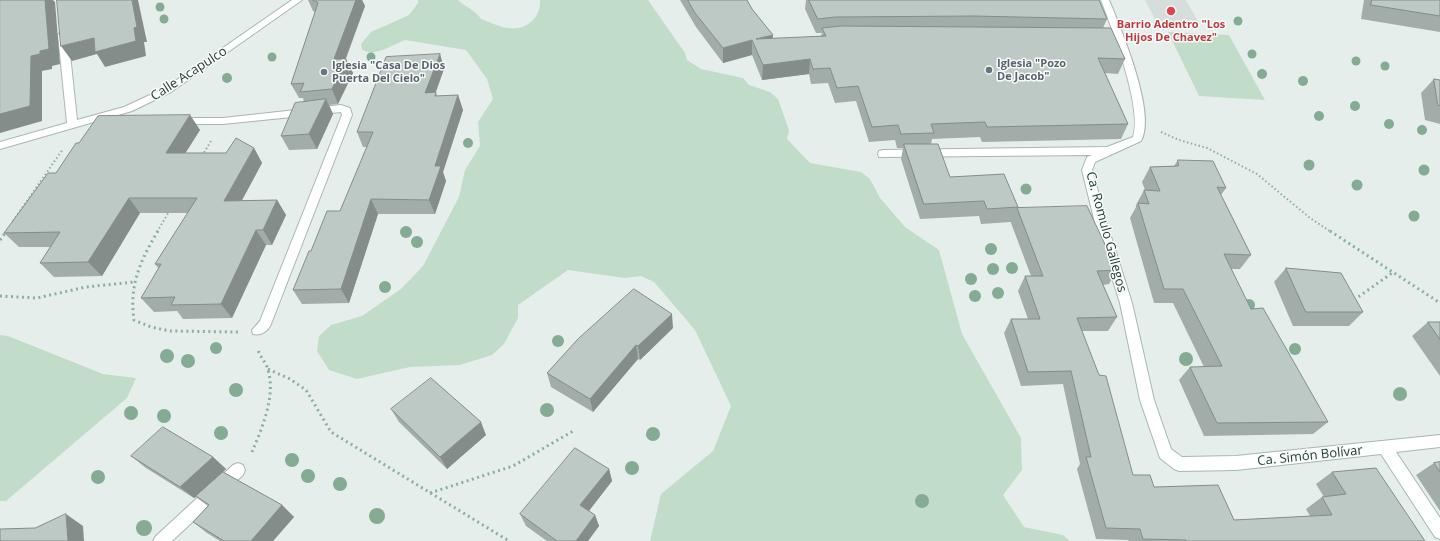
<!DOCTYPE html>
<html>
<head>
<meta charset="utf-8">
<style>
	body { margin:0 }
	canvas { display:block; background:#e6eeeb }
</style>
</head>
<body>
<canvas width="1440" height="541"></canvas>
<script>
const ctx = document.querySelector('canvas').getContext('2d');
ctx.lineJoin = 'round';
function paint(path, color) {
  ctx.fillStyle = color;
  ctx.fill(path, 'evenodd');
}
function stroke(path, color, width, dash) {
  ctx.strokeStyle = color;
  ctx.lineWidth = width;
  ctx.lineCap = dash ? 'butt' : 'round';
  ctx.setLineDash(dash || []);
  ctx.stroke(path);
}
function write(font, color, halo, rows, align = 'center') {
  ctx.font = font + ' "Open Sans",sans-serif';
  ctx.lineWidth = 3;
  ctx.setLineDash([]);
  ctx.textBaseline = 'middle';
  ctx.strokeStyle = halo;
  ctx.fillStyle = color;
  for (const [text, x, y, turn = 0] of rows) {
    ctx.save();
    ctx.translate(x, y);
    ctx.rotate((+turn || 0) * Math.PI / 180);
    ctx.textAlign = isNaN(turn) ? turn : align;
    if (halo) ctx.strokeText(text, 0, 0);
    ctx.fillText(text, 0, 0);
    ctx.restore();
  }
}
paint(new Path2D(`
	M 1145,0 L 1186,0 L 1199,23 L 1156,21 Z`), '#d5deda');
paint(new Path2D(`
	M 418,0 L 458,0 C 465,7 476,10 481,19 C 490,22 499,27 508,28 C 526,31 541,18 540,0 L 648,0 L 685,53 L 687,60 L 701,69 L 743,78 L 749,85 L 770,92 L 778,99 L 789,130 L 787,139 L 810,163 L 861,172 L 870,179 L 880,198 L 905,227 L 939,250 L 962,334 L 1021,438 L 1022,470 L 1003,495 L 1024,527 L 1063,535 L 1070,541 L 650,541 L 661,494 L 713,451 L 731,406 L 695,330 L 654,282 L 641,276 L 625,278 L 568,270 L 518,305 L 518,318 L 504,344 L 492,355 L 460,365 L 410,367 L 357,379 L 329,370 L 317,351 L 319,336 L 331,325 L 362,316 L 401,289 L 423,266 L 459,197 L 465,170 L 480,146 L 478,122 L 493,99 L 487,79 L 466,50 L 405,40 L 383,50 L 371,53 L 362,50 L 361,44 L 371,32 L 409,15 L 418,3 Z
	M 1168,32 L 1229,35 L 1265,100 L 1199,96 Z
	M 0,335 L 8,336 L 103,374 L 136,378 L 127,398 L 6,501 L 0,501 Z`), '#c1ddc9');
const minor = new Path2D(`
	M 292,0 L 302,0 L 171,92 L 132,111 L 0,149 L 0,142 L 67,123 L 58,35 L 60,33 L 66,33 L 68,35 L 77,120 L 124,107 L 165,88 Z
	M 1101,0 L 1109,0 C 1121,29 1157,114 1141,141 L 1095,162 L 1092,170 L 1108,227 L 1132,303 L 1154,400 L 1171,449 L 1182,457 L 1236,456 L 1440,435 L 1440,447 L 1396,452 L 1440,518 L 1440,539 L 1435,537 L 1381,454 L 1236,470 L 1179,471 L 1174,469 L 1160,458 L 1140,400 L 1120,303 L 1096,227 L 1082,170 L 1087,157 L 1092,155 L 879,157 L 878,154 L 879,151 L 883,150 L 1107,147 L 1133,137 C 1143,108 1112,29 1101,0 Z
	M 341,105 L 350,108 L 352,115 L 271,324 C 268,331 261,336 253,334 L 252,330 L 260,321 L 342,115 L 341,112 L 223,124 L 179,124 L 174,121 L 179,118 L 223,118 Z
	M 238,463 L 243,465 L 245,470 L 243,475 L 172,541 L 153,541 L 156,536 L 233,465 Z`);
stroke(minor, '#a9b6b2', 2);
stroke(new Path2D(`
	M 1161,132 L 1179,140 L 1207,148 L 1257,174 L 1310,218 L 1331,232
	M 202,156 L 211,141
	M 13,221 L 63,149
	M 157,232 L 170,210`), '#89afa4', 2, [1.5, 2.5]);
stroke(new Path2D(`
	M 158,231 C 140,261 129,285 134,320 L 151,327 L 170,331 L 238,332
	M 1330,231 L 1440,303
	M 0,240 L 6,232
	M 0,296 L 37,298 L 86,287 L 134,282
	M 1354,300 L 1392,273
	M 268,369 L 290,379 L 306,390 L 331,432 L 509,541
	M 252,452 C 262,428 276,396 268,370 C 266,362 260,357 258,350
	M 430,493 L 513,466 L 575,430`), '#89afa4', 3, [2, 3.5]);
paint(minor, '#fff');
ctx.fillStyle = '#84ab94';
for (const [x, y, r] of [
	[160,7,4.5],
	[164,19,4.5],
	[1238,21,4.5],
	[1252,54,4.5],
	[272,57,4.5],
	[371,57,4.5],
	[1356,61,4.5],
	[1385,66,4.5],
	[1262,74,5],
	[227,78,5],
	[1303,81,5],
	[1355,106,5],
	[1319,116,5],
	[1389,124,5],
	[1422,130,5],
	[468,143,5],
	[1309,165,5.5],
	[1424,170,5.5],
	[1357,185,5.5],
	[1026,189,5.5],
	[1414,216,5.5],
	[406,232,6],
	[417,242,6],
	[991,249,6],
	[1012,268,6],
	[993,269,6],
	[971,279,6],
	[385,287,6],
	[998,293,6],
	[975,296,6],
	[1249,305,6],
	[558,341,6],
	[216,348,6],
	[1295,349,6],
	[167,356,7],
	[1186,359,7],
	[188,361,7],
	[236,390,7],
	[1400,394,7],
	[547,410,7],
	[131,413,7],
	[164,416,7],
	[221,433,7],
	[653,434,7],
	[292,460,7],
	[632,468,7],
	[308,476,7],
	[98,477,7],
	[340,484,7],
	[922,501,7],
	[377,516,8],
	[144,528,8]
]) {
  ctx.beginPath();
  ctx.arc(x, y, r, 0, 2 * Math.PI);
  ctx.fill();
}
paint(new Path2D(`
	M 308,0 L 362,0 L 365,6 L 346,59 L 353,73 L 338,104 L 329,105 L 333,114 L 317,149 L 289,150 L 281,136 L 304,102 L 303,98 L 299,98 L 291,84 L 315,12 L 313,11 Z
	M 680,0 L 747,0 L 752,9 L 772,39 L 821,36 L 822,33 L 816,33 L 805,9 L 806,0 L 1107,19 L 1103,28 L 1125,59 L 1118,74 L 1105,73 L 1128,124 L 1121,139 L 982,142 L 980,137 L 932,139 L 931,144 L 950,177 L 1018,207 L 1018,208 L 1117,270 L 1109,284 L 1103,285 L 1117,317 L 1108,331 L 1082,331 L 1133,475 L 1154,487 L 1234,520 L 1310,516 L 1306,509 L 1322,497 L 1324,497 L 1316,484 L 1332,472 L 1425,541 L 1129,541 L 1128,540 L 1096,539 L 1077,469 L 1080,464 L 1063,384 L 1021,386 L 1004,333 L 1011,319 L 1028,319 L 1018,291 L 1025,276 L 1031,276 L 1011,223 L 1011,222 L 981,224 L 979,216 L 920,219 L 901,159 L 903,148 L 897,148 L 895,140 L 869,142 L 856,101 L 835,103 L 828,83 L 811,84 L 809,74 L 762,80 L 752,55 L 723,63 L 696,27 Z
	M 1364,0 L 1440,0 L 1440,32 L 1361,19 Z
	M 440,54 L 444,69 L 436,92 L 437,96 L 458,95 L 463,110 L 443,172 L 446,181 L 435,214 L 378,214 L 349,303 L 302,304 L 293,290 L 311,251 L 340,211 L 367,147 L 363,147 L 357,132 Z
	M 1434,79 L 1440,80 L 1440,124 L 1425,120 L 1421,93 Z
	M 190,115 L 200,130 L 185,153 L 226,153 L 254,148 L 262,163 L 242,200 L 277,200 L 286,215 L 272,245 L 266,245 L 232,318 L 183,319 L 177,311 L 154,312 L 141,298 L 159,269 L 155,264 L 188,213 L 140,213 L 102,276 L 54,277 L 40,263 L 50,247 L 19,247 L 4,233 L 56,173 L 79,143 Z
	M 1178,160 L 1226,188 L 1221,195 L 1251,255 L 1240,269 L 1231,269 L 1251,309 L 1328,422 L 1313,434 L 1204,436 L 1179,380 L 1190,367 L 1204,367 L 1173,303 L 1154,303 L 1130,218 L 1136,207 L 1136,205 L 1144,190 L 1145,190 L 1142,182 L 1150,167 L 1174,166 Z
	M 1286,268 L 1363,312 L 1349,326 L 1293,326 L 1274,282 Z
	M 1428,322 L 1440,322 L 1440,376 L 1412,336 Z
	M 673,328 L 640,360 L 638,359 L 593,412 L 551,387 L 547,373 Z
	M 391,409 L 486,435 L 447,469 L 399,422 Z
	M 131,456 L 213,457 L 226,469 L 223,472 L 282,505 L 294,517 L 273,541 L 220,541 L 207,533 L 193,522 L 208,506 L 196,497 L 194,498 L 146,468 Z
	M 1440,462 L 1440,511 L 1416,475 L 1434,463 Z
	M 609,469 L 612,481 L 589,511 L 595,515 L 599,526 L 588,541 L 547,541 L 526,526 L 520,514 Z`), '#a2ada9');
paint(new Path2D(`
	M 45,0 L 53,0 L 55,2 L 60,64 L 52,66 L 52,69 L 42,71 L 42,121 L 0,133 L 0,114 L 31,56 Z
	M 132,0 L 138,0 L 147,42 L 144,42 L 146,56 L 105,67 L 97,54 L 72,61 L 61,46 L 134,28 Z
	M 356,0 L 362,0 L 365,6 L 343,65 L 346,59 L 353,73 L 338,104 L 332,89 L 334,59 Z
	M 773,35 L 772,50 L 756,39 Z
	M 752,40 L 752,55 L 723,63 L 723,48 Z
	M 440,54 L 444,69 L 430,107 L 425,93 Z
	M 810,59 L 809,74 L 762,80 L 763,65 Z
	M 458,95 L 463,110 L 443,172 L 446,181 L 435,214 L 429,200 L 435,166 Z
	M 326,99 L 333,114 L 317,149 L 309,134 Z
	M 190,115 L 200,130 L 176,168 L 166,153 Z
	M 254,148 L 262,163 L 234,215 L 224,201 Z
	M 129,198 L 140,213 L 102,276 L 88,262 Z
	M 371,199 L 378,214 L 349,303 L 341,289 Z
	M 277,200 L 286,215 L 272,245 L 263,230 Z
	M 256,230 L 266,245 L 232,318 L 221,304 Z
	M 672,314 L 673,328 L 640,360 L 638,346 Z
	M 636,345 L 638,359 L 593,412 L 590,399 Z
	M 481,422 L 486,435 L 447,469 L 440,457 Z
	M 213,457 L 226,469 L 194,498 L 180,487 Z
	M 609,469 L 612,481 L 584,517 L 580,505 Z
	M 282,505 L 294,517 L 273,541 L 251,541 Z
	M 66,514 L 83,526 L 84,541 L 68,541 Z
	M 595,515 L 599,526 L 588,541 L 576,541 Z`), '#848d89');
const building = new Path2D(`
	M 0,0 L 45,0 L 49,49 L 40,51 L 40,54 L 31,56 L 30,106 L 0,114 Z
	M 57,0 L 132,0 L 137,27 L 134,28 L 136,41 L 95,52 L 94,38 L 61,46 Z
	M 313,0 L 356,0 L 334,59 L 346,59 L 332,89 L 300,92 L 304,83 L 291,84 L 318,3 Z
	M 688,0 L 747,0 L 752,9 L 773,35 L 756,39 L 826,36 L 822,28 L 841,26 L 1111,28 L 1125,59 L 1098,58 L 1128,124 L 987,127 L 985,122 L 931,124 L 934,133 L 901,134 L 898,125 L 872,127 L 858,86 L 837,88 L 830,68 L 813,69 L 810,59 L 763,65 L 752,40 L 723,48 L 695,13 Z
	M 809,0 L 1099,0 L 1107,19 L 974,16 L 835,17 L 818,19 Z
	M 1372,0 L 1440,0 L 1440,16 L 1371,5 Z
	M 440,54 L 425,93 L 436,92 L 435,96 L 458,95 L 435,166 L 441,166 L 429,200 L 371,199 L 341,289 L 293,290 L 309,251 L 311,251 L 327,211 L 340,211 L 373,132 L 357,132 L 386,57 Z
	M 1434,79 L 1440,80 L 1440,106 L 1438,105 Z
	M 326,99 L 309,134 L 281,136 L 295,103 Z
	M 190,115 L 166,153 L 226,153 L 236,138 L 254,148 L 224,201 L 277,200 L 263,230 L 256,230 L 221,304 L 171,305 L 175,297 L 141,298 L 161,264 L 155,264 L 197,198 L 129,198 L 88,262 L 40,263 L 60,232 L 4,233 L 48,173 L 56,173 L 76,143 L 79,143 L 98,116 Z
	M 904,144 L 938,144 L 950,177 L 1004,174 L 1018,207 L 987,209 L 984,201 L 924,204 Z
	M 1178,160 L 1213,161 L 1226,188 L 1217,187 L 1251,255 L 1224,254 L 1251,309 L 1263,308 L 1328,422 L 1217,423 L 1190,367 L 1222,366 L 1183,289 L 1164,289 L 1138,203 L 1149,204 L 1144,190 L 1160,191 L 1150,167 L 1178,166 Z
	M 1087,206 L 1117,270 L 1097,271 L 1117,317 L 1077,318 L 1099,375 L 1106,376 L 1133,475 L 1150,475 L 1154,487 L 1218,485 L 1234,520 L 1332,515 L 1322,497 L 1346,494 L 1332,472 L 1376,468 L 1425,541 L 1186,541 L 1186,540 L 1143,539 L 1140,529 L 1106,528 L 1086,457 L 1091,457 L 1071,371 L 1028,372 L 1011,319 L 1040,319 L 1025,276 L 1043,276 L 1017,208 Z
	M 1286,268 L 1341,273 L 1363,312 L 1306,312 Z
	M 634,289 L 672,314 L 638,346 L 636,345 L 590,399 L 547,373 L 578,339 Z
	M 1428,322 L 1440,322 L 1440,339 Z
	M 431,378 L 481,422 L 440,457 L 391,409 Z
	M 163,427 L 213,457 L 180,487 L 131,456 Z
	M 575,448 L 609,469 L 580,505 L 595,515 L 576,541 L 557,541 L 520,514 Z
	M 1440,462 L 1440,472 L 1434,463 Z
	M 223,472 L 282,505 L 251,541 L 224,541 L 193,522 L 209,505 L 196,496 Z
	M 66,514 L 68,541 L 0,541 L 0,529 L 35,528 Z`);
paint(building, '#bcc9c4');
stroke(building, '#848d89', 1);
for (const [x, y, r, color] of [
	[1171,11,5,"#e0444e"],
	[989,70,4,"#6b7280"],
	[324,72,4,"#6b7280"]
]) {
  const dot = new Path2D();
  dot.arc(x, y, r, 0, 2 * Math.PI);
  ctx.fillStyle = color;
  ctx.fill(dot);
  stroke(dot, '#f7fbf9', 1.5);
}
write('bold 11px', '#be3a42', '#f7fbf9', [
	["Barrio Adentro \"Los",1171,25],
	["Hijos De Chavez\"",1171,38]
]);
write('bold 11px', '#5b616d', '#f7fbf9', [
	["Iglesia \"Pozo",997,64],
	["De Jacob\"",997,77],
	["Iglesia \"Casa De Dios",332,66],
	["Puerta Del Cielo\"",332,79]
], 'left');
write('13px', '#263f39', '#f7fbf9', [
	["Calle Acapulco",189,74,-33],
	["Ca. Romulo Gallegos",1106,232,75],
	["Ca. Simón Bolívar",1310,456,-6]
]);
</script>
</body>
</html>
